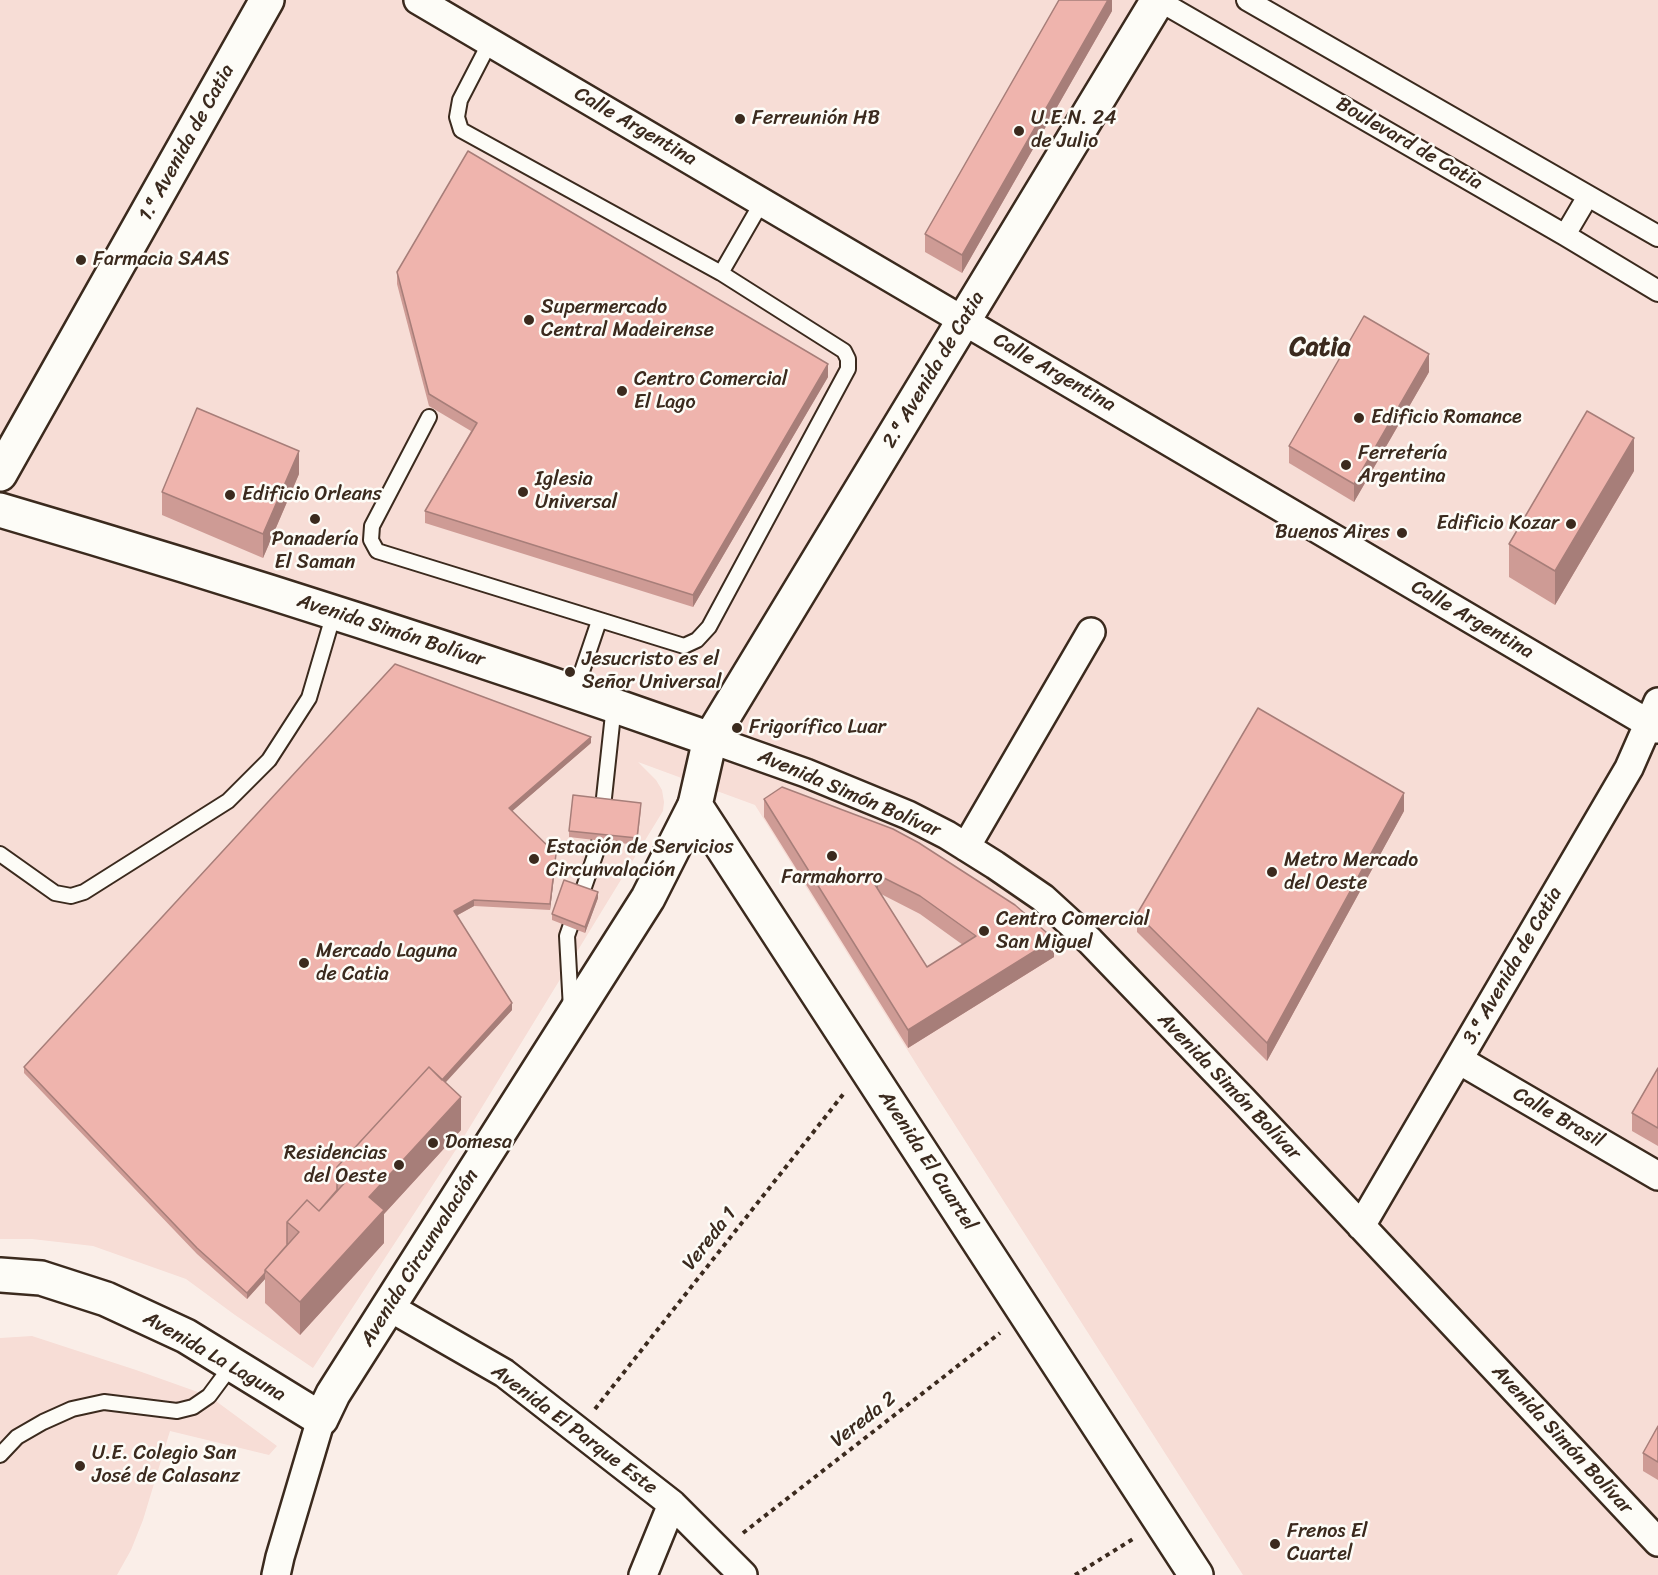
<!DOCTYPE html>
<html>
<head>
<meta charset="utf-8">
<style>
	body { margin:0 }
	canvas { display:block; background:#faeee8 }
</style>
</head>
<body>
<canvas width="1658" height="1575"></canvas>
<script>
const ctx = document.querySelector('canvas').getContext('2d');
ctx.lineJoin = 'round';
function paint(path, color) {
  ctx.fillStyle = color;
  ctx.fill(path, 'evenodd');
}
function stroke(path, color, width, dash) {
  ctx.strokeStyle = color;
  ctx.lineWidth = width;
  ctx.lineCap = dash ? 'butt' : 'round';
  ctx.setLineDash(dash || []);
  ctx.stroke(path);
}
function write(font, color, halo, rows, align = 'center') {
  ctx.font = font + ' Sriracha,sans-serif';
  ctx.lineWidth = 5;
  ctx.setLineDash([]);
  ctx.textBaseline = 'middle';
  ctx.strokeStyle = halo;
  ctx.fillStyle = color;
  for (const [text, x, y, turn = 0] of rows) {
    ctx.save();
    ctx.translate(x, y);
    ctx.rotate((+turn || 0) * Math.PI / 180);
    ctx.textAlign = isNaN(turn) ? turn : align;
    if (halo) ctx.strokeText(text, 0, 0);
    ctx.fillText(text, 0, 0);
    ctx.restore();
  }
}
paint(new Path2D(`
	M 0,0 L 1658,0 L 1658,1575 L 1243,1575 L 923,1075 L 755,805 L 638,762 L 656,780 L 662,790 L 664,802 L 663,811 L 457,1148 L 313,1368 L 235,1315 L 186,1279 L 93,1246 L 32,1239 L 0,1239 Z
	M 32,1336 L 136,1370 L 209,1396 L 277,1446 L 269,1455 L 170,1431 L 143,1520 L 131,1550 L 117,1575 L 0,1575 L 0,1338 Z`), '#f7ddd6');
const service = new Path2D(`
	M 721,273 L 762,202
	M 429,417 L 372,526 L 371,540 L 377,551 L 684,646 L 697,640 L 709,627 L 848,369 L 848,359 L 844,351 L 721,273 L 461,130 L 457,117 L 460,100 L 490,42
	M 575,692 L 599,621
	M 0,854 L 55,893 L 71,896 L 84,892 L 228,801 L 269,760 L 309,698 L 334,613
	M 571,1009 L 567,936 L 599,844 L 614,705
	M 0,1455 L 17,1437 L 43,1422 L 72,1409 L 104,1402 L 177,1411 L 193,1407 L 209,1396 L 232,1365`);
const pedestrian = new Path2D(`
	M 1158,0 L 1565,235 L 1658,291
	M 1247,0 L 1658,236
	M 1565,235 L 1588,196`);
const minor = new Path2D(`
	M 418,0 L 1658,729
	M 710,739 L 806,773 L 908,815 L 947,835 L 995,865 L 1043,898 L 1090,941 L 1244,1101 L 1658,1542
	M 966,847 L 1091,632
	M 1459,1060 L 1658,1176
	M 1361,1226 L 1629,768 L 1658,702
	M 389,1307 L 504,1373 L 672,1504 L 743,1575
	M 276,1575 L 280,1557 L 321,1419
	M 643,1575 L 672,1504`);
const tertiary = new Path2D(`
	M 0,474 L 267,0
	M 0,1275 L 41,1278 L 106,1299 L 186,1336 L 321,1419 L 333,1394 L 648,898 L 695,805`);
const secondary = new Path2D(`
	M 1158,0 L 710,739 L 695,805 L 1196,1575
	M 0,510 C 239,580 475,656 710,739`);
stroke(service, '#3b2a1e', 18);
stroke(pedestrian, '#3b2a1e', 24);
stroke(minor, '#3b2a1e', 32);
stroke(tertiary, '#3b2a1e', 38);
stroke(secondary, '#3b2a1e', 38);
stroke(new Path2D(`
	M 595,1409 L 845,1092
	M 743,1533 L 1000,1333
	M 1075,1575 L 1133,1539`), '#3b2a1e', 4, [4.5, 4.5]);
stroke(service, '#fdfcf7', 14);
stroke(pedestrian, '#fdfcf7', 20);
stroke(minor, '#fdfcf7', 27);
stroke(tertiary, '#fdfcf7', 33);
stroke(secondary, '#fdfcf7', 33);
paint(new Path2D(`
	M 1112,0 L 1112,11 L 962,273 L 925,252 L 925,234 Z
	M 397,272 L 828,377 L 693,607 L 425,523 L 425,511 L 471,431 L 429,406 L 397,284 Z
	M 1429,372 L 1354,502 L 1289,463 L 1289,446 Z
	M 1634,471 L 1555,605 L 1509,577 L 1509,544 Z
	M 299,474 L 263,558 L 162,515 L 162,492 Z
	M 591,743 L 512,811 L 556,860 L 550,910 L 474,906 L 456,916 L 512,1010 L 445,1082 L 461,1130 L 384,1214 L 384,1243 L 300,1335 L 265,1303 L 265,1279 L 247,1299 L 197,1254 L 24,1073 L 24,1067 Z
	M 764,799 L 1054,957 L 908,1048 L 764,817 ZM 881,894 L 920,914 L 963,945 L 927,967 Z
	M 641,809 L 637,845 L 569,837 L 569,831 Z
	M 1404,811 L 1267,1061 L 1137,932 L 1137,914 Z
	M 598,898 L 585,933 L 552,920 L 552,914 Z
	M 1658,1068 L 1658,1146 L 1632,1131 L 1632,1113 Z
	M 1658,1426 L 1658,1480 L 1643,1471 L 1643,1453 Z`), '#ce9b95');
paint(new Path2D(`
	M 1108,0 L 1112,0 L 1112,11 L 962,273 L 962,255 Z
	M 1429,354 L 1429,372 L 1354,502 L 1354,484 Z
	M 828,364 L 828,377 L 693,607 L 693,595 Z
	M 1634,438 L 1634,471 L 1555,605 L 1555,571 Z
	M 299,451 L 299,474 L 263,558 L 263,534 Z
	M 591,737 L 591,743 L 509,814 L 509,808 Z
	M 1404,793 L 1404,811 L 1267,1061 L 1267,1043 Z
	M 556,854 L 556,860 L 550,910 L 550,904 Z
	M 878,875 L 878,893 L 872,880 Z
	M 598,892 L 598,898 L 585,933 L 585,927 Z
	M 474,900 L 474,906 L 454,917 L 454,911 Z
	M 1054,939 L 1054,957 L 908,1048 L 908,1030 Z
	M 512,1003 L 512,1010 L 349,1188 L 349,1182 Z
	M 461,1097 L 461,1130 L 384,1214 L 384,1243 L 300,1335 L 300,1302 L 369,1197 Z
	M 265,1273 L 265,1279 L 247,1299 L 247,1293 Z`), '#a77e79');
const building = new Path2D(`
	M 1059,0 L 1108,0 L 962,255 L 925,234 Z
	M 468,151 L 828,364 L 693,595 L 425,511 L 477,423 L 429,394 L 397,272 Z
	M 1364,316 L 1429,354 L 1354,484 L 1289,446 Z
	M 197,408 L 299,451 L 263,534 L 162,492 Z
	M 1587,411 L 1634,438 L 1555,571 L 1509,544 Z
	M 395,664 L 591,737 L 509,808 L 556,854 L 550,904 L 474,900 L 454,911 L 512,1003 L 442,1080 L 429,1067 L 337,1167 L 337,1190 L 319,1211 L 307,1200 L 287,1222 L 287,1245 L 265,1270 L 265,1273 L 247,1293 L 197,1248 L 24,1067 Z
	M 1258,708 L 1404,793 L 1267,1043 L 1137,914 Z
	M 782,787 L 893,829 L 919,843 L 1015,905 L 1054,939 L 908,1030 L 764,799 ZM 878,875 L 920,896 L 976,936 L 927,967 L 872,880 Z
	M 573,795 L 641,803 L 637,838 L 569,831 Z
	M 564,880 L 598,892 L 585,927 L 552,914 Z
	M 429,1067 L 461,1097 L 369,1197 L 384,1210 L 300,1302 L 265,1270 L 299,1232 L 287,1222 L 307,1200 L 319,1211 L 349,1178 L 337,1167 Z
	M 1658,1068 L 1658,1128 L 1632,1113 Z
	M 1658,1426 L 1658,1462 L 1643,1453 Z`);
paint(building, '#efb4ad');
stroke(building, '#a77e79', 1.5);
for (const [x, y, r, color] of [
	[740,119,6,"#3b2a1e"],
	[1019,131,6,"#3b2a1e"],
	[81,260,6,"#3b2a1e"],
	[529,320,6,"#3b2a1e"],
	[622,391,6,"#3b2a1e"],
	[1359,418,6,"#3b2a1e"],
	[1346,465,6,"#3b2a1e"],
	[523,492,6,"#3b2a1e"],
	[230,495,6,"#3b2a1e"],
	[315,519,6,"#3b2a1e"],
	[1571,524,6,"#3b2a1e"],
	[1402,533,6,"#3b2a1e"],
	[570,672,6,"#3b2a1e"],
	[737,728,6,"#3b2a1e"],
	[832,856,6,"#3b2a1e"],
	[534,859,6,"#3b2a1e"],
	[1272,872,6,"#3b2a1e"],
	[984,931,6,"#3b2a1e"],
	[304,963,6,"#3b2a1e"],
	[433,1143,6,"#3b2a1e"],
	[399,1165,6,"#3b2a1e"],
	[80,1466,6,"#3b2a1e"],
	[1275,1544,6,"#3b2a1e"]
]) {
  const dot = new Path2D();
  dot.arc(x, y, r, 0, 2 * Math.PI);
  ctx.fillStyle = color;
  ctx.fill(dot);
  stroke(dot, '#fdfcf7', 2);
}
write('20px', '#3b2a1e', '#fdfcf7', [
	["Ferreunión HB",752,119],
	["U.E.N. 24",1031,119],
	["de Julio",1031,142],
	["Farmacia SAAS",93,260],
	["Supermercado",541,308],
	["Central Madeirense",541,331],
	["Centro Comercial",634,380],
	["El Lago",634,403],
	["Edificio Romance",1371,418],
	["Ferretería",1358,454],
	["Argentina",1358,477],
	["Iglesia",535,480],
	["Universal",535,503],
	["Edificio Orleans",242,495],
	["Edificio Kozar",1559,524,"right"],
	["Buenos Aires",1390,533,"right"],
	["Panadería",315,540,"center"],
	["El Saman",315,563,"center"],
	["Jesucristo es el",582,660],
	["Señor Universal",582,683],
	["Frigorífico Luar",749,728],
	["Estación de Servicios",546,848],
	["Circunvalación",546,871],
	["Metro Mercado",1284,861],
	["del Oeste",1284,884],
	["Farmahorro",832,878,"center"],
	["Centro Comercial",996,920],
	["San Miguel",996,943],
	["Mercado Laguna",316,952],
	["de Catia",316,975],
	["Domesa",445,1143],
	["Residencias",387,1154,"right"],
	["del Oeste",387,1177,"right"],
	["U.E. Colegio San",92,1454],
	["José de Calasanz",92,1477],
	["Frenos El",1287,1532],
	["Cuartel",1287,1555]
], 'left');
write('20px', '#3b2a1e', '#fdfcf7', [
	["Calle Argentina",635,127,30],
	["1.ª Avenida de Catia",187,143,-61],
	["Boulevard de Catia",1409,144,30],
	["2.ª Avenida de Catia",934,370,-59],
	["Calle Argentina",1054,373,30],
	["Calle Argentina",1472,620,30],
	["Avenida Simón Bolívar",391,631,18],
	["Avenida Simón Bolívar",849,794,23],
	["3.ª Avenida de Catia",1513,966,-60],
	["Avenida Simón Bolívar",1229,1087,46],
	["Calle Brasil",1558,1118,30],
	["Avenida El Cuartel",927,1161,57],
	["Vereda 1",710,1239,-52],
	["Avenida Circunvalación",420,1258,-58],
	["Avenida La Laguna",214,1357,30],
	["Vereda 2",864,1420,-38],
	["Avenida El Parque Este",574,1430,37],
	["Avenida Simón Bolívar",1562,1440,47]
]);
write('bold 26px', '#3b2a1e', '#fdfcf7', [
	["Catia",1320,348]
]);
</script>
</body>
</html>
